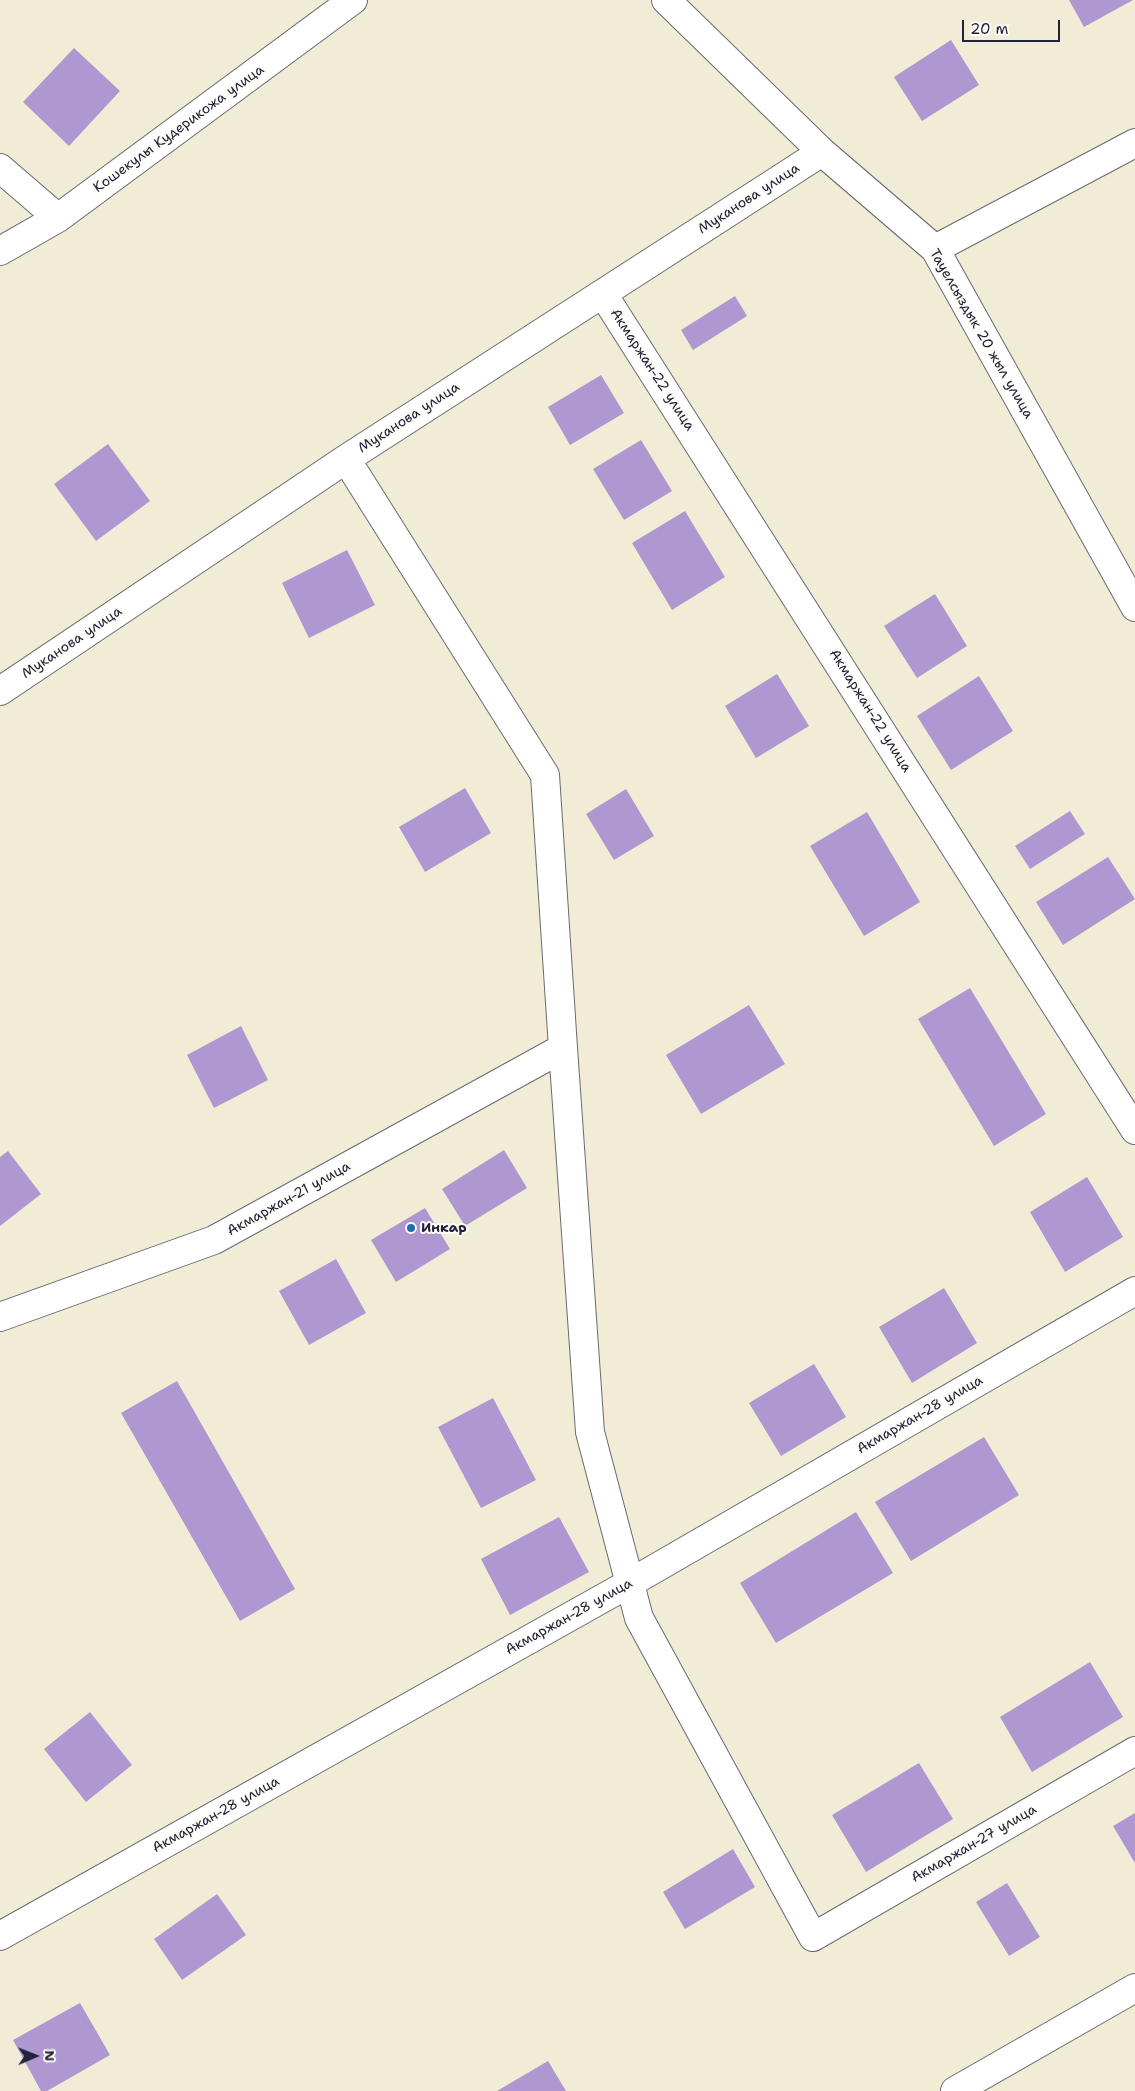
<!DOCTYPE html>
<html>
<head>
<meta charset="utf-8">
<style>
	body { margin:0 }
	#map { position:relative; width:1135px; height:2091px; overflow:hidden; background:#f1ecd5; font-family:"Shantell Sans",sans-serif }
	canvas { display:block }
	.north { position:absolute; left:10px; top:2031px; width:50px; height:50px; -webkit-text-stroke:4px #fdfcf7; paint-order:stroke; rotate:89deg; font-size:14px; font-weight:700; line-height:20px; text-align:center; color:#22223b }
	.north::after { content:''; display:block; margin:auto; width:18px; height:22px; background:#22223b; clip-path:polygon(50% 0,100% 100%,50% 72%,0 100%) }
	.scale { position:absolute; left:962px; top:20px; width:98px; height:22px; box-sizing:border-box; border:2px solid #22223b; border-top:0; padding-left:6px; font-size:15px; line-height:18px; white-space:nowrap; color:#22223b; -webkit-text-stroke:4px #fdfcf7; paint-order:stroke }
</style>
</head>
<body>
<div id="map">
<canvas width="1135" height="2091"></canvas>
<div class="north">N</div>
<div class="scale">20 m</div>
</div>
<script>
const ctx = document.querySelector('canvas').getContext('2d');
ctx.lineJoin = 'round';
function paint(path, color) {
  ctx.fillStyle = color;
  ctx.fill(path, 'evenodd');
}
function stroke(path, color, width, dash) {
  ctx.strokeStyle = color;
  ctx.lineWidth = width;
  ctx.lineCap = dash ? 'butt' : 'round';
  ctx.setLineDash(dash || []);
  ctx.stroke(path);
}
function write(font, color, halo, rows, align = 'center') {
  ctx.font = font + ' "Shantell Sans",sans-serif';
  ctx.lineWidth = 4;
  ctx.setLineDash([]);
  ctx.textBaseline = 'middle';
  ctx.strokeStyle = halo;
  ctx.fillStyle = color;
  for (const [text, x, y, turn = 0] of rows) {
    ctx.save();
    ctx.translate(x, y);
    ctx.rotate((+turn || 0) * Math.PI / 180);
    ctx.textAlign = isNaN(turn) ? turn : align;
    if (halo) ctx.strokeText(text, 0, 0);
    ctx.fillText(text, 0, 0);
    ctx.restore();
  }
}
paint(new Path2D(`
	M 1069,0 L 1133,0 L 1084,27 Z
	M 951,40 L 979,85 L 922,121 L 894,77 Z
	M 74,48 L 120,91 L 69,146 L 23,102 Z
	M 735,296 L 747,316 L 693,350 L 681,330 Z
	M 601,375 L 624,413 L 570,445 L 548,407 Z
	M 641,440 L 672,491 L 624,520 L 593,469 Z
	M 108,444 L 150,501 L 96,541 L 54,484 Z
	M 685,511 L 725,577 L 672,610 L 632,543 Z
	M 347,550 L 375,605 L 309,638 L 282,583 Z
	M 935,594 L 967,646 L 917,678 L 884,626 Z
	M 777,674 L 809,726 L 756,758 L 725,706 Z
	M 979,676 L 1013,731 L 951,770 L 917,716 Z
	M 465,788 L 491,833 L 425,872 L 399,827 Z
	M 626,789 L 654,836 L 614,860 L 586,814 Z
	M 1070,811 L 1085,834 L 1030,869 L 1015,846 Z
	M 867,812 L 920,902 L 864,936 L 810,846 Z
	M 1108,857 L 1135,899 L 1063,945 L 1036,902 Z
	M 970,988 L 1046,1114 L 994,1146 L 918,1019 Z
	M 749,1005 L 785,1064 L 701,1114 L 666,1055 Z
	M 241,1026 L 268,1080 L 214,1108 L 187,1055 Z
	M 504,1150 L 527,1188 L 465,1226 L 442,1189 Z
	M 8,1151 L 41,1194 L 0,1226 L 0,1157 Z
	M 1087,1177 L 1123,1237 L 1065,1272 L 1030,1212 Z
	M 425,1208 L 450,1249 L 396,1282 L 371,1240 Z
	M 336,1259 L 366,1313 L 309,1345 L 279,1291 Z
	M 944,1288 L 977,1343 L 912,1383 L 879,1327 Z
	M 814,1364 L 846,1417 L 781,1456 L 749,1403 Z
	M 177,1381 L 295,1589 L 240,1621 L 121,1413 Z
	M 493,1398 L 536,1480 L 481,1508 L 438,1427 Z
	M 984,1437 L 1019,1495 L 911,1561 L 875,1502 Z
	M 856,1512 L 893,1573 L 776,1643 L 740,1583 Z
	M 559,1517 L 589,1572 L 510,1615 L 481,1559 Z
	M 1090,1662 L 1123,1717 L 1032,1772 L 1000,1717 Z
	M 90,1712 L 132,1765 L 86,1802 L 44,1749 Z
	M 919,1763 L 953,1819 L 866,1872 L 832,1815 Z
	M 1135,1813 L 1135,1863 L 1113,1826 Z
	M 733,1849 L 755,1887 L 685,1929 L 663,1892 Z
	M 1007,1883 L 1040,1937 L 1009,1956 L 976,1902 Z
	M 217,1894 L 246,1935 L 182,1980 L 154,1939 Z
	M 80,2003 L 110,2055 L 47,2091 L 41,2091 L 13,2040 Z
	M 548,2061 L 566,2091 L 497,2091 Z`), '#af98d1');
const minor = new Path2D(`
	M 666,0 L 822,152 L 935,249 L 1135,607
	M 0,168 L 58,218
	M 935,249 L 1135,143
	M 0,251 L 58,218 L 353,0
	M 603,294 L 1135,1130
	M 346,459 L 545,775 L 563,1048 L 590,1432 L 639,1618 L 813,1937 L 1135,1751
	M 0,691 L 346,459 L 822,152
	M 0,1317 L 214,1240 L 563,1048
	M 0,1936 L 630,1583 L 1135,1291
	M 955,2091 L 1135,1988`);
stroke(minor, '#6a6971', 30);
stroke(minor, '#fff', 28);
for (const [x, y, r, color] of [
	[411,1228,5,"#1f6fb2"]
]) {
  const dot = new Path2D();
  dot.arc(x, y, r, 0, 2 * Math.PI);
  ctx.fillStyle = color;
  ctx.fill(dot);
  stroke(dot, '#fdfcf7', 2);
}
write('14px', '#22223b', '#fdfcf7', [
	["Кошекулы Кудерикожа улица",179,129,-36],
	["Муканова улица",749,199,-33],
	["Тауелсыздык 20 жыл улица",981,334,60],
	["Акмаржан-22 улица",652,370,57],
	["Муканова улица",409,418,-33],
	["Муканова улица",72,643,-34],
	["Акмаржан-22 улица",870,711,58],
	["Акмаржан-21 улица",289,1199,-29],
	["Акмаржан-28 улица",920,1415,-30],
	["Акмаржан-28 улица",569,1617,-29],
	["Акмаржан-28 улица",216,1815,-29],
	["Акмаржан-27 улица",974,1844,-30]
]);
write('bold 14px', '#22223b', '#fdfcf7', [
	["Инкар",421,1228]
], 'left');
</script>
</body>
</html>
